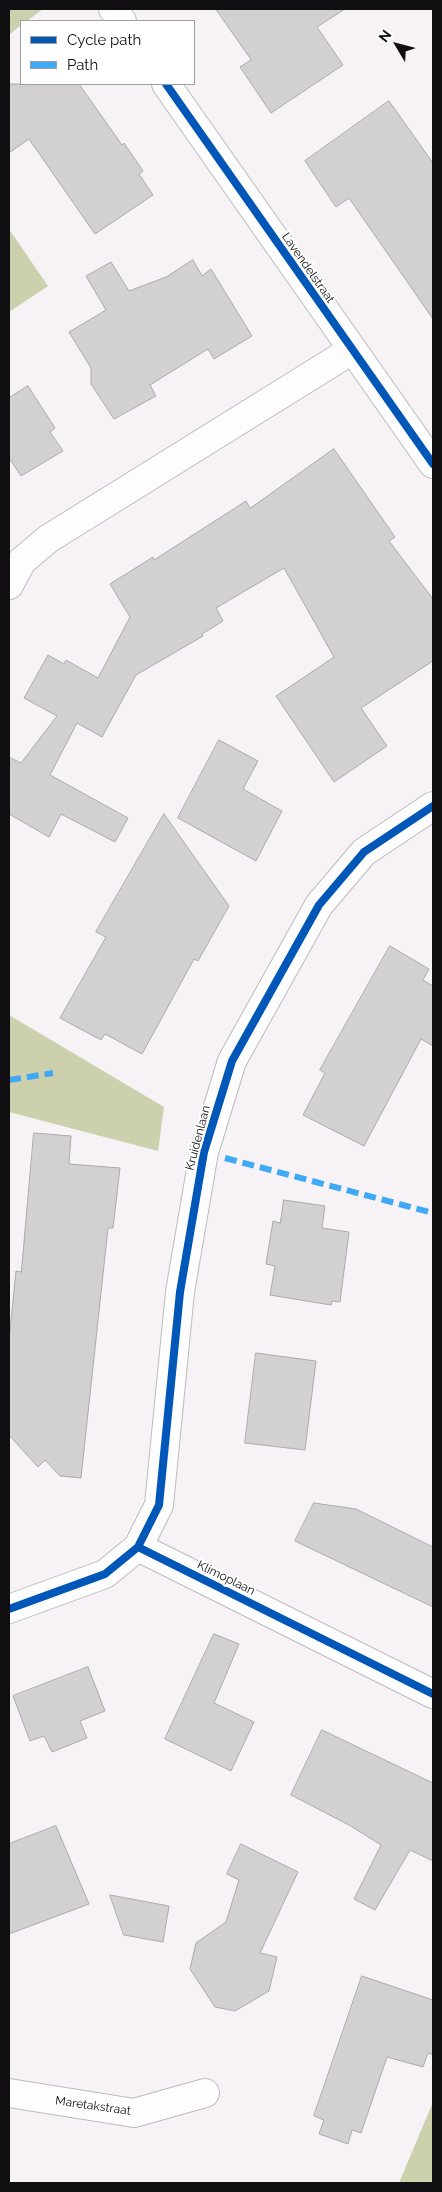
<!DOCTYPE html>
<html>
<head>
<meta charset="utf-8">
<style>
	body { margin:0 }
	#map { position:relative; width:442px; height:2192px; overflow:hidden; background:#f6f2f6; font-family:Raleway,sans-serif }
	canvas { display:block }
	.frame { position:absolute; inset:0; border:10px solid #100e10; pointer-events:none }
	.legend { position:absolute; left:20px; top:20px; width:175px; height:65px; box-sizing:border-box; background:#fff; border:1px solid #9f9f9f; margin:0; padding:6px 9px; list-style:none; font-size:15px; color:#100e10 }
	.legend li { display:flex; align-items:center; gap:10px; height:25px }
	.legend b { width:25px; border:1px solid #9f9f9f }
	.north { position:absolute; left:372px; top:20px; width:50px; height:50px; -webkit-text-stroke:4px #fff; paint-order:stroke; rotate:307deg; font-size:14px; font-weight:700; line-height:20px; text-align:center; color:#100e10 }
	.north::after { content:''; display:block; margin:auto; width:18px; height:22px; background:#100e10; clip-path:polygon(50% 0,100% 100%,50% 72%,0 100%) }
</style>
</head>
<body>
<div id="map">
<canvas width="442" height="2192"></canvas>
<div class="frame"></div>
<ul class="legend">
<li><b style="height:6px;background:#0057b8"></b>Cycle path</li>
<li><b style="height:6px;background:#3fa9f5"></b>Path</li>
</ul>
<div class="north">N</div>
</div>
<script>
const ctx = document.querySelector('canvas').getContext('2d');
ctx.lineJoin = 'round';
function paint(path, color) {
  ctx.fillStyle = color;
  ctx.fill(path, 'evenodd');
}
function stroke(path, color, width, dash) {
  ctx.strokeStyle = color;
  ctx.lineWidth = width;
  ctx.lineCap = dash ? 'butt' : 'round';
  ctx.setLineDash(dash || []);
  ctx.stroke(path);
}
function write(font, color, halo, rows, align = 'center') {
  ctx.font = font + ' Raleway,sans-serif';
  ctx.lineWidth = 4.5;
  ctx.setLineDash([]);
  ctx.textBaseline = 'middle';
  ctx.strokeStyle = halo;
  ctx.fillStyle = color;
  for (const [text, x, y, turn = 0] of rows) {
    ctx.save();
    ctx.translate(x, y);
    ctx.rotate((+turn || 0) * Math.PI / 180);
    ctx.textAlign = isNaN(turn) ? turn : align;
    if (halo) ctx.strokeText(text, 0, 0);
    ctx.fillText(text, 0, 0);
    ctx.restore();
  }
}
paint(new Path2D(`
	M 9,9 L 43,9 L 27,21 L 21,21 L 21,25 L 9,35 Z
	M 9,229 L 48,286 L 9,312 Z
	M 9,1015 L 164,1107 L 158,1151 L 9,1112 Z
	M 433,2102 L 433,2183 L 399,2183 Z`), '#ccd0ad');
const building = new Path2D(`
	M 216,9 L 345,9 L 317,27 L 343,65 L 271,113 L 240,67 L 251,60 Z
	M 9,84 L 79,84 L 122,145 L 124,143 L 143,171 L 139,174 L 153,195 L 95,234 L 29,139 L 9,153 Z
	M 389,101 L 433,163 L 433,319 L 349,198 L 336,207 L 305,161 Z
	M 193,260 L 202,276 L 211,269 L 252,336 L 214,359 L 208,349 L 150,385 L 156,396 L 114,419 L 91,384 L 91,368 L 69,332 L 106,310 L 86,276 L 111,262 L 129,291 L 166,277 Z
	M 28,386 L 55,428 L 50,432 L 63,451 L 21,476 L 9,458 L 9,398 Z
	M 334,449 L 395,537 L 389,541 L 433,599 L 433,661 L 361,708 L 387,746 L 334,782 L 276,696 L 334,657 L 284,568 L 216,608 L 223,621 L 202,634 L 203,636 L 136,675 L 102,737 L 77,723 L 50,775 L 128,818 L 115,842 L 61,814 L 49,837 L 9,814 L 9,757 L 21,763 L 57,716 L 24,698 L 48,655 L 64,664 L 66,660 L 98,678 L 130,617 L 110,584 L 153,557 L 154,560 L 246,501 L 250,508 Z
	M 219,740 L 258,761 L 243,789 L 282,811 L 256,861 L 178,818 Z
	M 164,814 L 229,906 L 198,961 L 194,959 L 142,1054 L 105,1034 L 101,1040 L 60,1018 L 106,937 L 96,932 Z
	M 390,946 L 429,969 L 423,980 L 433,986 L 433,1046 L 421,1039 L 364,1146 L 303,1115 L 325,1073 L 320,1070 Z
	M 34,1133 L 71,1136 L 69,1164 L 120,1168 L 113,1228 L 108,1228 L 81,1478 L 60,1476 L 45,1460 L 38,1467 L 9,1435 L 9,1340 L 16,1271 L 21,1272 Z
	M 284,1200 L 325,1206 L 322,1228 L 349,1232 L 340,1302 L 332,1301 L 331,1305 L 270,1295 L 275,1266 L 266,1264 L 273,1221 L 280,1223 Z
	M 256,1353 L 316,1361 L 305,1450 L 245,1443 Z
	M 314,1503 L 356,1509 L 433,1547 L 433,1607 L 295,1541 Z
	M 214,1634 L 239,1644 L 214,1703 L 254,1722 L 231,1771 L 165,1739 Z
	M 88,1667 L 105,1711 L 80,1721 L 87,1738 L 52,1752 L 44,1736 L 30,1741 L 13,1696 Z
	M 322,1730 L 433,1783 L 433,1861 L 410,1850 L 375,1910 L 354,1899 L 381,1845 L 349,1825 L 291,1795 Z
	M 56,1826 L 89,1904 L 9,1934 L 9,1844 Z
	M 241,1844 L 298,1872 L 260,1953 L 277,1957 L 269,1991 L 235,2011 L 215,2007 L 190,1969 L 196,1943 L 226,1922 L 239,1880 L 227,1874 Z
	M 110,1895 L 169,1906 L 163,1942 L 124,1935 Z
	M 362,1976 L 433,2000 L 433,2055 L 428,2053 L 423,2067 L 387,2057 L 361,2133 L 352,2130 L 348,2144 L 319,2134 L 324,2120 L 314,2116 Z`);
paint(building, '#d3d0d1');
stroke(building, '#ada9ab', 1);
const street = new Path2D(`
	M 113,9 L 122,21
	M 166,84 L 433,464
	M 9,585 L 22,561 L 48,539 L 352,350
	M 138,1547 L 433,1694
	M 9,1609 L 105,1574 L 138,1547 L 159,1505 L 180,1292 L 204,1152 L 232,1061 L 319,905 L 364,852 L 433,806
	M 9,2093 L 134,2113 L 205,2093`);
stroke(street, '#bebbbe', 30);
stroke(street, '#fefdfe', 28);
stroke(new Path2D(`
	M 9,1080 L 53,1073
	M 225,1158 L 433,1213`), '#3fa9f5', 6, [12, 6]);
stroke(new Path2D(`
	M 166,84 L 433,464
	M 138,1547 L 433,1694
	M 9,1609 L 105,1574 L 138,1547 L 159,1505 L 180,1292 L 204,1152 L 232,1061 L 319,905 L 364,852 L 433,806`), '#0057b8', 8);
write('12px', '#100e10', '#fff', [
	["Lavendelstraat",308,268,55],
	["Kruidenlaan",198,1138,-75],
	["Klimoplaan",226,1578,26],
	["Maretakstraat",93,2106,8]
]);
</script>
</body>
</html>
